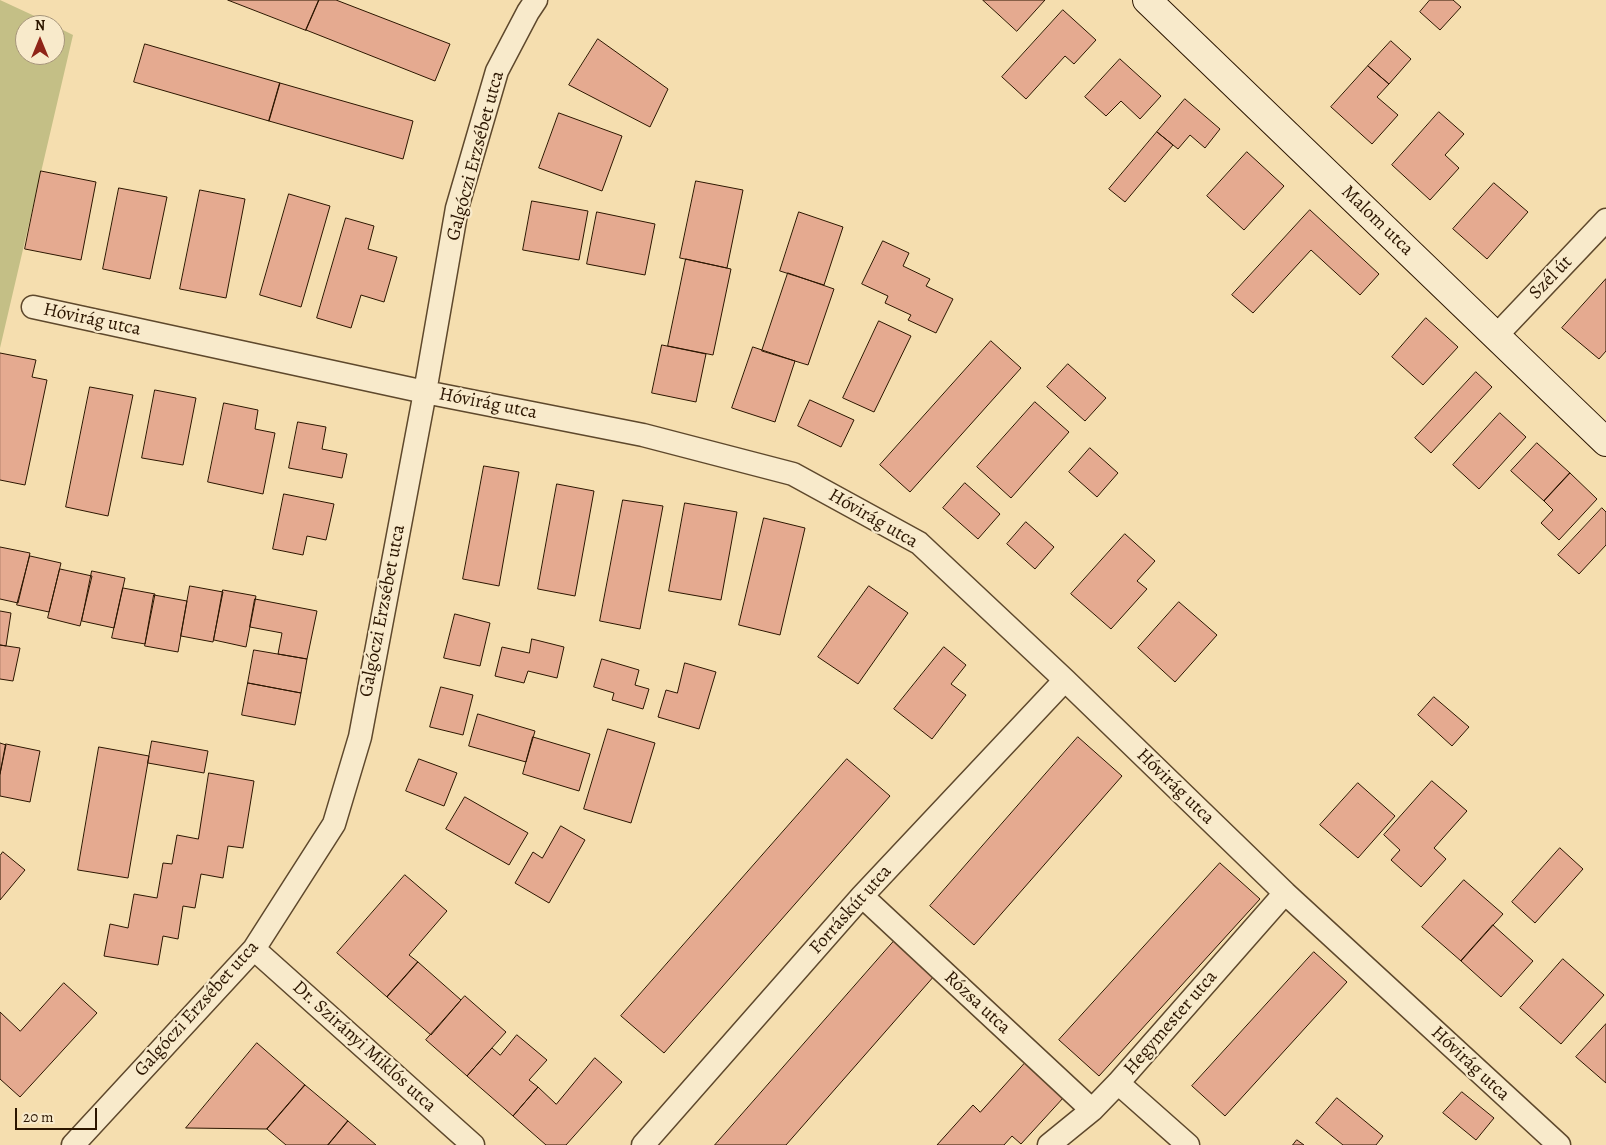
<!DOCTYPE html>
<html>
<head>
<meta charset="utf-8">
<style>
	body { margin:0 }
	#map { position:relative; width:1606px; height:1145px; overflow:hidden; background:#f5deaf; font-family:Alegreya,serif }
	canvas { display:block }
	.north { position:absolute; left:15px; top:15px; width:50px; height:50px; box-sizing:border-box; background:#f8eacb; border:1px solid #a6957a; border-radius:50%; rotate:0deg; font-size:14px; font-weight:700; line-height:20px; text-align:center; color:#2c1600 }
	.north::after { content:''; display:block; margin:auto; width:18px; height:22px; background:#8f2418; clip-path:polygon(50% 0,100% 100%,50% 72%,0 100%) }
	.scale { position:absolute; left:15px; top:1108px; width:82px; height:22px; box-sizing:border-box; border:2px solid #2c1600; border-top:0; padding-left:6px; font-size:15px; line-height:18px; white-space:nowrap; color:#2c1600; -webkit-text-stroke:4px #f8eacb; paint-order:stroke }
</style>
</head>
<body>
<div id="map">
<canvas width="1606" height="1145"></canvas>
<div class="north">N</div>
<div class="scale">20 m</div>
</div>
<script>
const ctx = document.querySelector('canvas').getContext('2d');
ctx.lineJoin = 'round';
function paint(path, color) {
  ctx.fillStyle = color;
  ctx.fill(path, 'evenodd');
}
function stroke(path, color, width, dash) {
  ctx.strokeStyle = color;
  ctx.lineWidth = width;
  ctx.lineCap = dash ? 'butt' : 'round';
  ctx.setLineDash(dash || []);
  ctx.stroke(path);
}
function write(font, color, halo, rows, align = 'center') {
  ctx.font = font + ' Alegreya,serif';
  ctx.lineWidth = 4.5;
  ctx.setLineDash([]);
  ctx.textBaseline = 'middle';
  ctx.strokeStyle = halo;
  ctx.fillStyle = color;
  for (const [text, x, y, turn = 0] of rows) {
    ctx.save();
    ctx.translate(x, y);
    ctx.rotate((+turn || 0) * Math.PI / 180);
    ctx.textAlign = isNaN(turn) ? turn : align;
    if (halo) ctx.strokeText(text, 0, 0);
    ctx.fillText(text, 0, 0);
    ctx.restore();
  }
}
paint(new Path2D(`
	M 0,0 L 54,25 L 25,25 L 25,55 L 55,55 L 55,26 L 73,35 L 0,348 Z`), '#c4bf86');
const building = new Path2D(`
	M 228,0 L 319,0 L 306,30 Z
	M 319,0 L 336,0 L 450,44 L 435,81 L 306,30 Z
	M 983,0 L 1045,0 L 1017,31 Z
	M 1430,0 L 1453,0 L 1461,7 L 1440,30 L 1420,12 Z
	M 1063,10 L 1096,40 L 1074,64 L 1065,56 L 1026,99 L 1002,77 Z
	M 598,39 L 668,89 L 650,127 L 569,85 Z
	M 1391,41 L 1411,59 L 1389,84 L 1368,66 Z
	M 145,44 L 280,83 L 269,121 L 134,82 Z
	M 1120,59 L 1161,96 L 1140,119 L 1121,101 L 1106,116 L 1085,97 Z
	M 1368,66 L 1389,84 L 1377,97 L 1398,115 L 1372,144 L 1331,107 Z
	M 280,83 L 413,121 L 403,159 L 269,121 Z
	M 1185,99 L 1220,129 L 1205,148 L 1190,135 L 1178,149 L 1157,132 Z
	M 1439,112 L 1464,134 L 1445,155 L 1459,168 L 1430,200 L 1392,165 Z
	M 559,113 L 622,136 L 602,191 L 539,168 Z
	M 1157,132 L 1173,145 L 1125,202 L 1109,189 Z
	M 1247,152 L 1284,186 L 1244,230 L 1207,196 Z
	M 41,171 L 96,182 L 81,260 L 25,249 Z
	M 696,181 L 743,190 L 727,268 L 680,258 Z
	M 1494,183 L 1528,212 L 1487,259 L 1453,229 Z
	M 119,188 L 167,197 L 150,279 L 103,269 Z
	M 200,190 L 245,199 L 226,298 L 180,289 Z
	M 289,194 L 330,206 L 301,307 L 260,295 Z
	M 532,201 L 588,211 L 579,260 L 523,250 Z
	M 1310,210 L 1379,274 L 1360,295 L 1311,250 L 1253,313 L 1232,295 Z
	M 597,212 L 655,224 L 645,275 L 587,264 Z
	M 799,212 L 843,227 L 824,285 L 780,271 Z
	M 346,218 L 374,226 L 368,249 L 397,257 L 384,302 L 361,295 L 351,328 L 317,318 Z
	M 883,241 L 909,253 L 903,266 L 930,279 L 926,286 L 953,299 L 936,333 L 908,320 L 911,315 L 885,303 L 888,296 L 862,284 Z
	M 686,259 L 731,269 L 713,355 L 668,346 Z
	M 788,273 L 834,289 L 808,365 L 762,351 Z
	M 1606,279 L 1606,351 L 1599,359 L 1562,328 Z
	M 1426,318 L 1458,347 L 1423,385 L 1392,357 Z
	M 879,321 L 911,336 L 874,412 L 843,398 Z
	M 991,341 L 1021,368 L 910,492 L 880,465 Z
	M 662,345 L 706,354 L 696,402 L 652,393 Z
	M 753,347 L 795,361 L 775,422 L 732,408 Z
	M 0,353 L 36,360 L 32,377 L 47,380 L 25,485 L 0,480 Z
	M 1068,364 L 1106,398 L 1085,421 L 1047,387 Z
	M 1476,372 L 1492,387 L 1431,453 L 1415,438 Z
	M 90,387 L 133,395 L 108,516 L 66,507 Z
	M 155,390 L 196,398 L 183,465 L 142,458 Z
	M 810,400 L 854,420 L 841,447 L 798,426 Z
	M 1035,402 L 1069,432 L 1011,498 L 977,467 Z
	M 224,403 L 258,410 L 255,429 L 275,433 L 263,494 L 208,482 Z
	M 1500,413 L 1526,437 L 1479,489 L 1453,465 Z
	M 298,422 L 326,427 L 322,449 L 347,454 L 342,478 L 289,468 Z
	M 1537,443 L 1570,473 L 1544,501 L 1511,471 Z
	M 1090,448 L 1118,473 L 1097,497 L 1069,472 Z
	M 484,466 L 519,472 L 499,586 L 463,579 Z
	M 1570,473 L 1597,499 L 1559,540 L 1541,523 L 1553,510 L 1544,501 Z
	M 965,483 L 1000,514 L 978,539 L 943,508 Z
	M 557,484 L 594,491 L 575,596 L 538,589 Z
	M 284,494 L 334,504 L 326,540 L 307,536 L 303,555 L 273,549 Z
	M 623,500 L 663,506 L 640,629 L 600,621 Z
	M 685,503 L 737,512 L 721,600 L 669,591 Z
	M 1602,508 L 1606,512 L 1606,545 L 1579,574 L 1558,555 Z
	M 764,518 L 805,528 L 780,635 L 739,625 Z
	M 1026,522 L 1054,547 L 1035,569 L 1007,544 Z
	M 1125,534 L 1155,561 L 1137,581 L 1147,589 L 1111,629 L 1071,594 Z
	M 0,547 L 30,553 L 18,603 L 0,599 Z
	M 30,556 L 61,563 L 49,612 L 17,605 Z
	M 60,569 L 92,576 L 80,626 L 48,618 Z
	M 92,571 L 125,578 L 114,628 L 82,621 Z
	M 190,586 L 223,592 L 213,642 L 181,636 Z
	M 869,586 L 908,613 L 858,684 L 818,657 Z
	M 123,588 L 155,594 L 145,644 L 112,638 Z
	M 223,590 L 256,596 L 246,647 L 214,640 Z
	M 154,595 L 187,601 L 178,652 L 145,646 Z
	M 255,599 L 317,611 L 307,659 L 278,654 L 282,633 L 250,627 Z
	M 1179,602 L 1217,635 L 1175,682 L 1138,648 Z
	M 0,611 L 11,613 L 6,646 L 0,645 Z
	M 455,614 L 490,623 L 480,666 L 444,658 Z
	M 532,639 L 564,647 L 557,678 L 528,671 L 524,683 L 495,676 L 502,647 L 529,653 Z
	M 0,645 L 20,648 L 13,681 L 0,679 Z
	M 944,647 L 966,665 L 951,684 L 966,695 L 932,739 L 894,709 Z
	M 254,650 L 307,659 L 301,693 L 248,683 Z
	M 602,659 L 639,670 L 635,685 L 649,689 L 643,709 L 612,700 L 614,693 L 594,687 Z
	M 685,663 L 716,672 L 699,729 L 658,717 L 666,690 L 677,693 Z
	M 248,683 L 301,693 L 295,725 L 242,715 Z
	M 441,687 L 473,695 L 463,735 L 430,727 Z
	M 1434,697 L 1469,727 L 1452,746 L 1418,715 Z
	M 478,714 L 535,731 L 526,762 L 469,746 Z
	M 608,729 L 655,743 L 631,823 L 584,809 Z
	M 533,737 L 590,754 L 579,791 L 523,774 Z
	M 1078,737 L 1122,776 L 974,945 L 930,906 Z
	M 152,741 L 208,751 L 204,773 L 148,763 Z
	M 0,743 L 6,745 L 0,774 Z
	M 6,744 L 40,751 L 30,802 L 0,796 L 0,774 Z
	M 99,747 L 149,756 L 128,878 L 78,870 Z
	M 419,759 L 457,773 L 444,806 L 406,791 Z
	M 847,759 L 890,796 L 664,1053 L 621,1016 Z
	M 209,773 L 254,781 L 243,848 L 228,846 L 223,878 L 201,874 L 195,908 L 183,906 L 178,939 L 163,936 L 158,965 L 104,956 L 110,924 L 128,928 L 134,894 L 157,898 L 163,863 L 172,864 L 177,835 L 198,839 Z
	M 1432,781 L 1467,811 L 1434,848 L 1446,859 L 1421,887 L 1391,860 L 1400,850 L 1384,835 Z
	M 1358,783 L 1395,816 L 1358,858 L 1320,825 Z
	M 465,797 L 528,833 L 509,865 L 446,829 Z
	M 561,826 L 585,840 L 549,903 L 515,883 L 533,852 L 542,858 Z
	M 1560,848 L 1583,869 L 1535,923 L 1512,902 Z
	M 3,852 L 25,870 L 0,900 L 0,856 Z
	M 1220,863 L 1260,899 L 1099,1076 L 1059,1040 Z
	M 405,875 L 447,911 L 409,955 L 418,962 L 387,997 L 337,953 Z
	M 1464,880 L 1503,914 L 1461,961 L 1422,927 Z
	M 1493,925 L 1533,961 L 1501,997 L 1461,961 Z
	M 895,940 L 935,975 L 786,1145 L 715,1145 Z
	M 1314,952 L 1347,982 L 1225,1116 L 1192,1086 Z
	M 1563,959 L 1604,995 L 1561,1044 L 1520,1008 Z
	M 418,962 L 461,1000 L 431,1035 L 387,997 Z
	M 64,983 L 97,1013 L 20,1097 L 0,1079 L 0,1012 L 20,1031 Z
	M 465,996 L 506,1032 L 467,1076 L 426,1040 Z
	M 1606,1024 L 1606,1083 L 1576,1057 Z
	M 517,1035 L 547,1060 L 529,1080 L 538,1087 L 513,1116 L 467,1076 L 492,1048 L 500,1055 Z
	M 257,1043 L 305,1085 L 267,1129 L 186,1128 Z
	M 595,1058 L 622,1082 L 566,1145 L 546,1145 L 513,1116 L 538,1087 L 556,1104 Z
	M 1026,1062 L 1064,1097 L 1021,1144 L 1012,1136 L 1004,1145 L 937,1145 L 973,1105 L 980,1112 Z
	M 305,1085 L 348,1121 L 328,1145 L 286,1145 L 267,1129 Z
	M 1462,1092 L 1494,1118 L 1476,1140 L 1443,1113 Z
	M 1337,1098 L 1383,1136 L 1376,1145 L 1343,1145 L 1316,1123 Z
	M 348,1121 L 376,1145 L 328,1145 Z
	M 1297,1140 L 1304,1145 L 1293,1145 Z`);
paint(building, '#e5aa90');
stroke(building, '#2c1600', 1);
const minor = new Path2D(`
	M 33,307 L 425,392 L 643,435 L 793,474 L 919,543 L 1065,680 L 1285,893 L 1559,1145
	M 1496,336 L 1606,220
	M 862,896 L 1092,1110
	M 254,949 L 473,1145
	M 1118,1083 L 1188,1145
	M 73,1145 L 254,949 L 334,824 L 360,737 L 425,392 L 457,208 L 497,71 L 528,12 L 536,0
	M 643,1145 L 862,896 L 1065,680
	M 1049,1145 L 1092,1110 L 1118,1083 L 1285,893`);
const secondary = new Path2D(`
	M 1147,0 L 1606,442`);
stroke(minor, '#5e482c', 25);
stroke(secondary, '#2c1600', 30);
stroke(minor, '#f8eacb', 22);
stroke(secondary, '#f8eacb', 28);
write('19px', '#2c1600', '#f8eacb', [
	["Galgóczi Erzsébet utca",476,156,-75],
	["Malom utca",1377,221,44],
	["Szél út",1551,278,-46],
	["Hóvirág utca",92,320,12],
	["Hóvirág utca",488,404,11],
	["Hóvirág utca",873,519,30],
	["Galgóczi Erzsébet utca",383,611,-79],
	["Hóvirág utca",1175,787,44],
	["Forráskút utca",851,910,-48],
	["Rózsa utca",977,1003,43],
	["Galgóczi Erzsébet utca",197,1009,-48],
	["Hegymester utca",1171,1023,-49],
	["Dr. Szirányi Miklós utca",364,1047,42],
	["Hóvirág utca",1470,1064,43]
]);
</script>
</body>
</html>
